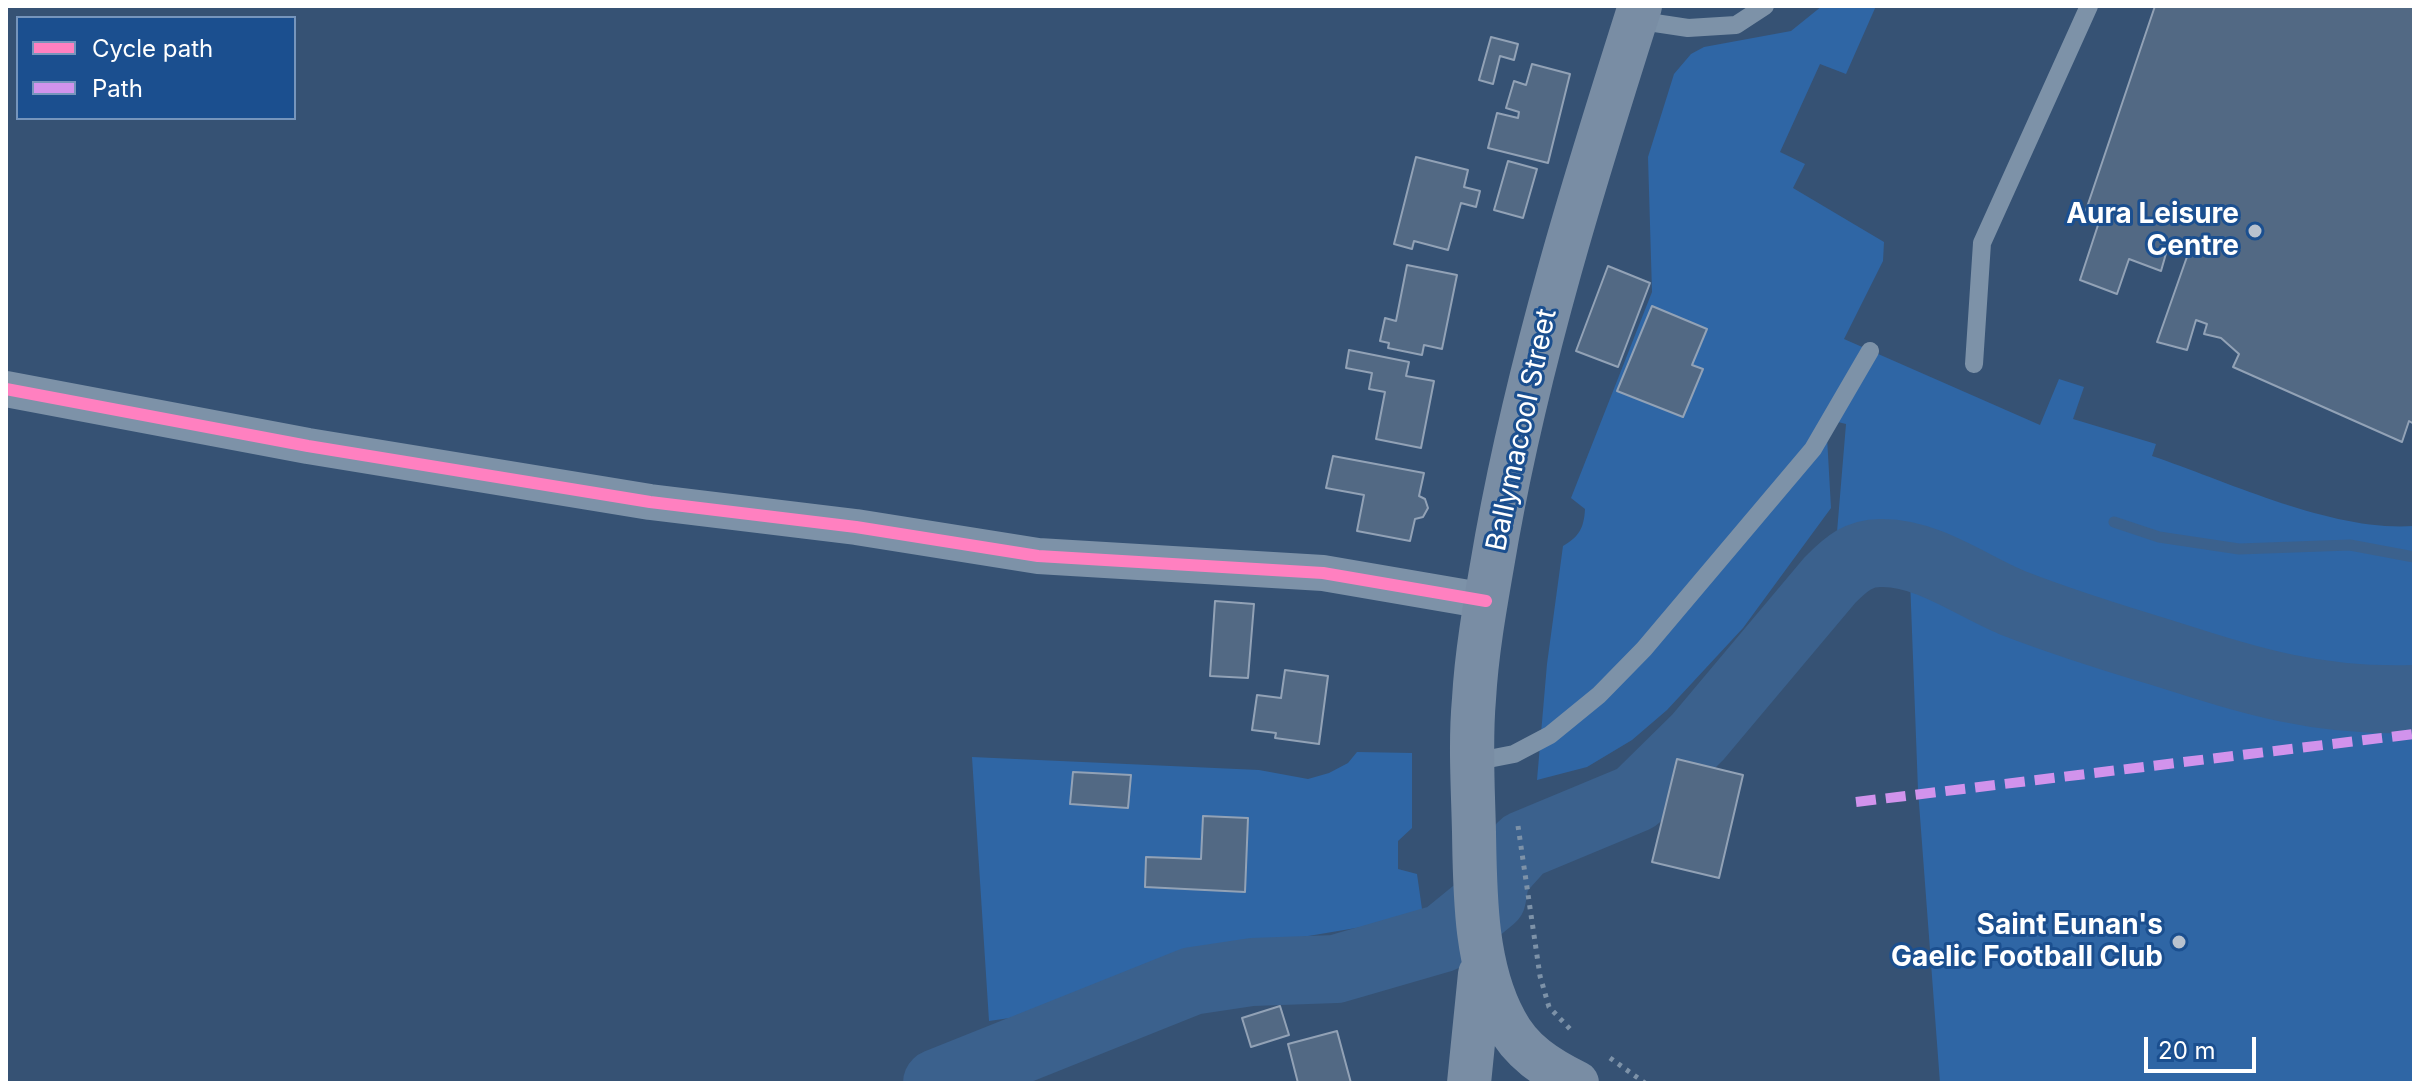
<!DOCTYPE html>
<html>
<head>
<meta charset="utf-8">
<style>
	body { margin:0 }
	#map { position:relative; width:2420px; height:1089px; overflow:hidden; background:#365274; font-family:Inter,sans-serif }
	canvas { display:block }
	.frame { position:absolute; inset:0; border:8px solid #fff; pointer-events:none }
	.legend { position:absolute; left:16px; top:16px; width:280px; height:104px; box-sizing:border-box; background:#1b4f8f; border:2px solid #7695bc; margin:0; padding:10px 14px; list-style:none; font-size:24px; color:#fff }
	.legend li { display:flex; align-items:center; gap:16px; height:40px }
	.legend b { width:40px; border:2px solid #7695bc }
	.scale { position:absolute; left:2144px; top:1037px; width:112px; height:36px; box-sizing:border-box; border:4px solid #fff; border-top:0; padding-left:10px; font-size:24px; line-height:28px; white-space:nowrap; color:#fff; -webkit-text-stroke:6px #1b4f8f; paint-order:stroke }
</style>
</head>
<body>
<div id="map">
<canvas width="2420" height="1089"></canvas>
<div class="frame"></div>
<ul class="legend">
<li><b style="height:10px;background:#ff80c0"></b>Cycle path</li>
<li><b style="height:10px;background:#d193ec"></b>Path</li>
</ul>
<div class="scale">20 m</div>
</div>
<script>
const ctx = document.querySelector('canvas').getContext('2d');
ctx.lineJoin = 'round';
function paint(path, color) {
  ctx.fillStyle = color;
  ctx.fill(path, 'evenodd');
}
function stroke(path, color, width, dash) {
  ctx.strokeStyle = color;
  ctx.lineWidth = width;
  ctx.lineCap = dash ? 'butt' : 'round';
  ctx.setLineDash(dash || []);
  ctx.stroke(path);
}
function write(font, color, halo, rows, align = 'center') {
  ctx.font = font + ' Inter,sans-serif';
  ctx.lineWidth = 6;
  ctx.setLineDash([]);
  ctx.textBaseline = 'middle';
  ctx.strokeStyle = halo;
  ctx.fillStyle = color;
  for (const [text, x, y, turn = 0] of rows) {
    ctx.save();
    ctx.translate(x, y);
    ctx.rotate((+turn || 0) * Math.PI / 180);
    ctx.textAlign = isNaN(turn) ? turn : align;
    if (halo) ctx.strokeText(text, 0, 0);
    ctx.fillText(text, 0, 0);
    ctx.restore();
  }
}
paint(new Path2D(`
	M 1822,6 L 1876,6 L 1846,74 L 1820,64 L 1780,152 L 1805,164 L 1793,188 L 1884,242 L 1883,261 L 1844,339 L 2040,425 L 2059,379 L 2084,387 L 2073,419 L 2156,444 L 2152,456 C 2229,482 2333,532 2414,526 L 2414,1083 L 1940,1083 L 1918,790 L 1910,579 L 2001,623 L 2167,682 L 2264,703 L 2298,693 C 2207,672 2117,641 2029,609 C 1975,589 1923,548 1863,555 L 1837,532 L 1846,424 L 1826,419 L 1831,508 L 1743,628 L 1667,710 L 1632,740 L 1587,767 L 1537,780 L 1547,664 L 1563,546 C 1579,537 1584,528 1585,509 L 1571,498 L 1652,292 L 1648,157 L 1674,74 L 1691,54 L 1704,47 L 1791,31 Z
	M 1357,752 L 1412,753 L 1412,828 L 1398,841 L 1398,869 L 1417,874 L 1422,909 L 1415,918 L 1184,957 L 1072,1009 L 989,1021 L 972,757 L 1259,770 L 1308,779 L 1329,773 L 1348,763 Z`), '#2f66a5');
stroke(new Path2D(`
	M 2114,522 L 2159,537 L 2239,549 L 2350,545 L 2414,557`), '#3b618d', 11);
stroke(new Path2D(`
	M 937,1083 L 1192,981 L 1252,972 L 1336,969 L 1443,938 L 1492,898 L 1496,875 L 1523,845 L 1636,798 L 1698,737 L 1830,580 C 1846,564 1859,552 1883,553 C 1928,553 1972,586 2013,603 C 2062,622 2113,638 2163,653 C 2254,682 2317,702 2414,699`), '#3b618d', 68);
const building = new Path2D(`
	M 2155,6 L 2414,6 L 2414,424 L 2409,421 L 2402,442 L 2233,367 L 2239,354 L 2221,338 L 2204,334 L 2207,324 L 2196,320 L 2187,350 L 2157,342 L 2189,251 L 2169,243 L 2161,271 L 2129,259 L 2117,294 L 2080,280 L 2100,219 L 2085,213 Z
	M 1491,37 L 1518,44 L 1514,60 L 1500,56 L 1493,84 L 1479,80 Z
	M 1532,64 L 1570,74 L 1548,163 L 1488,148 L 1497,113 L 1518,118 L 1519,112 L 1506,108 L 1514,81 L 1526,85 Z
	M 1416,157 L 1468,170 L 1464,187 L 1480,191 L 1476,207 L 1461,203 L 1448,250 L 1414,241 L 1412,249 L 1394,244 Z
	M 1508,161 L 1537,169 L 1523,218 L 1494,210 Z
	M 1407,265 L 1457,275 L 1442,349 L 1424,345 L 1422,355 L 1388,348 L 1389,343 L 1380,341 L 1385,318 L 1396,321 Z
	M 1608,266 L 1650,283 L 1618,367 L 1576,351 Z
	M 1652,306 L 1707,329 L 1692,365 L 1703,369 L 1683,417 L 1617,391 Z
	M 1349,350 L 1409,362 L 1406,376 L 1434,381 L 1421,448 L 1376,439 L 1385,392 L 1369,389 L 1372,373 L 1346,368 Z
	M 1333,456 L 1424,473 L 1419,496 L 1425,499 L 1428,508 L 1423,517 L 1415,519 L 1410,541 L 1357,531 L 1364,495 L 1326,488 Z
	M 1215,601 L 1254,604 L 1248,678 L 1210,676 Z
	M 1285,670 L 1328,676 L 1319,744 L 1275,738 L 1276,733 L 1252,730 L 1257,695 L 1281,698 Z
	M 1677,759 L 1743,775 L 1719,878 L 1652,862 Z
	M 1073,772 L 1131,775 L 1128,808 L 1070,804 Z
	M 1203,816 L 1248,818 L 1245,892 L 1145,887 L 1146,857 L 1201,859 Z
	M 1280,1006 L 1289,1035 L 1251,1047 L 1242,1018 Z
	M 1337,1031 L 1351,1083 L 1298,1083 L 1288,1044 Z`);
paint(building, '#526984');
stroke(building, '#92a2b6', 2);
stroke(new Path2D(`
	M 1518,826 L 1540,976 L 1549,1007 L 1570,1029
	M 1610,1058 L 1645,1083`), '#7d92a8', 5, [4, 6]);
stroke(new Path2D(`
	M 1635,20 L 1688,28 L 1736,25 L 1765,6
	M 1974,364 L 1982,243 L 2089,6
	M 1473,762 L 1514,754 L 1550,735 L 1599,695 L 1644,649 L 1813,449 L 1870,351`), '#7d92a8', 18);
stroke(new Path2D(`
	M 6,389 L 308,446 L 650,502 L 856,527 L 1038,556 L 1323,573 L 1486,601`), '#7d92a8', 36);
stroke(new Path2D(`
	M 1469,1083 L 1480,974
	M 1577,1083 C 1547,1068 1521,1052 1505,1021 C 1475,966 1475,893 1474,832 C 1473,788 1470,743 1474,699 C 1477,645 1488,590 1497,537 C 1530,356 1584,182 1640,6`), '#798da4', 44);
stroke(new Path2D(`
	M 1856,802 L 2414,734`), '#d193ec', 10, [20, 10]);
stroke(new Path2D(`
	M 6,389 L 308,446 L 650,502 L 856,527 L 1038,556 L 1323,573 L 1486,601`), '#ff80c0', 12);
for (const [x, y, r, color] of [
	[2255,231,8,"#b9c2ce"],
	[2179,942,8,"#b9c2ce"]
]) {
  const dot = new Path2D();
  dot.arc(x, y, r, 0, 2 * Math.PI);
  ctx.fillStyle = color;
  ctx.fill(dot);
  stroke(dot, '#1b4f8f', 3);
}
write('bold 28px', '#fff', '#1b4f8f', [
	["Aura Leisure",2239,215],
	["Centre",2239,247],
	["Saint Eunan's",2163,926],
	["Gaelic Football Club",2163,958]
], 'right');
write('28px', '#fff', '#1b4f8f', [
	["Ballymacool Street",1522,430,-78]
]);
</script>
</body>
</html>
